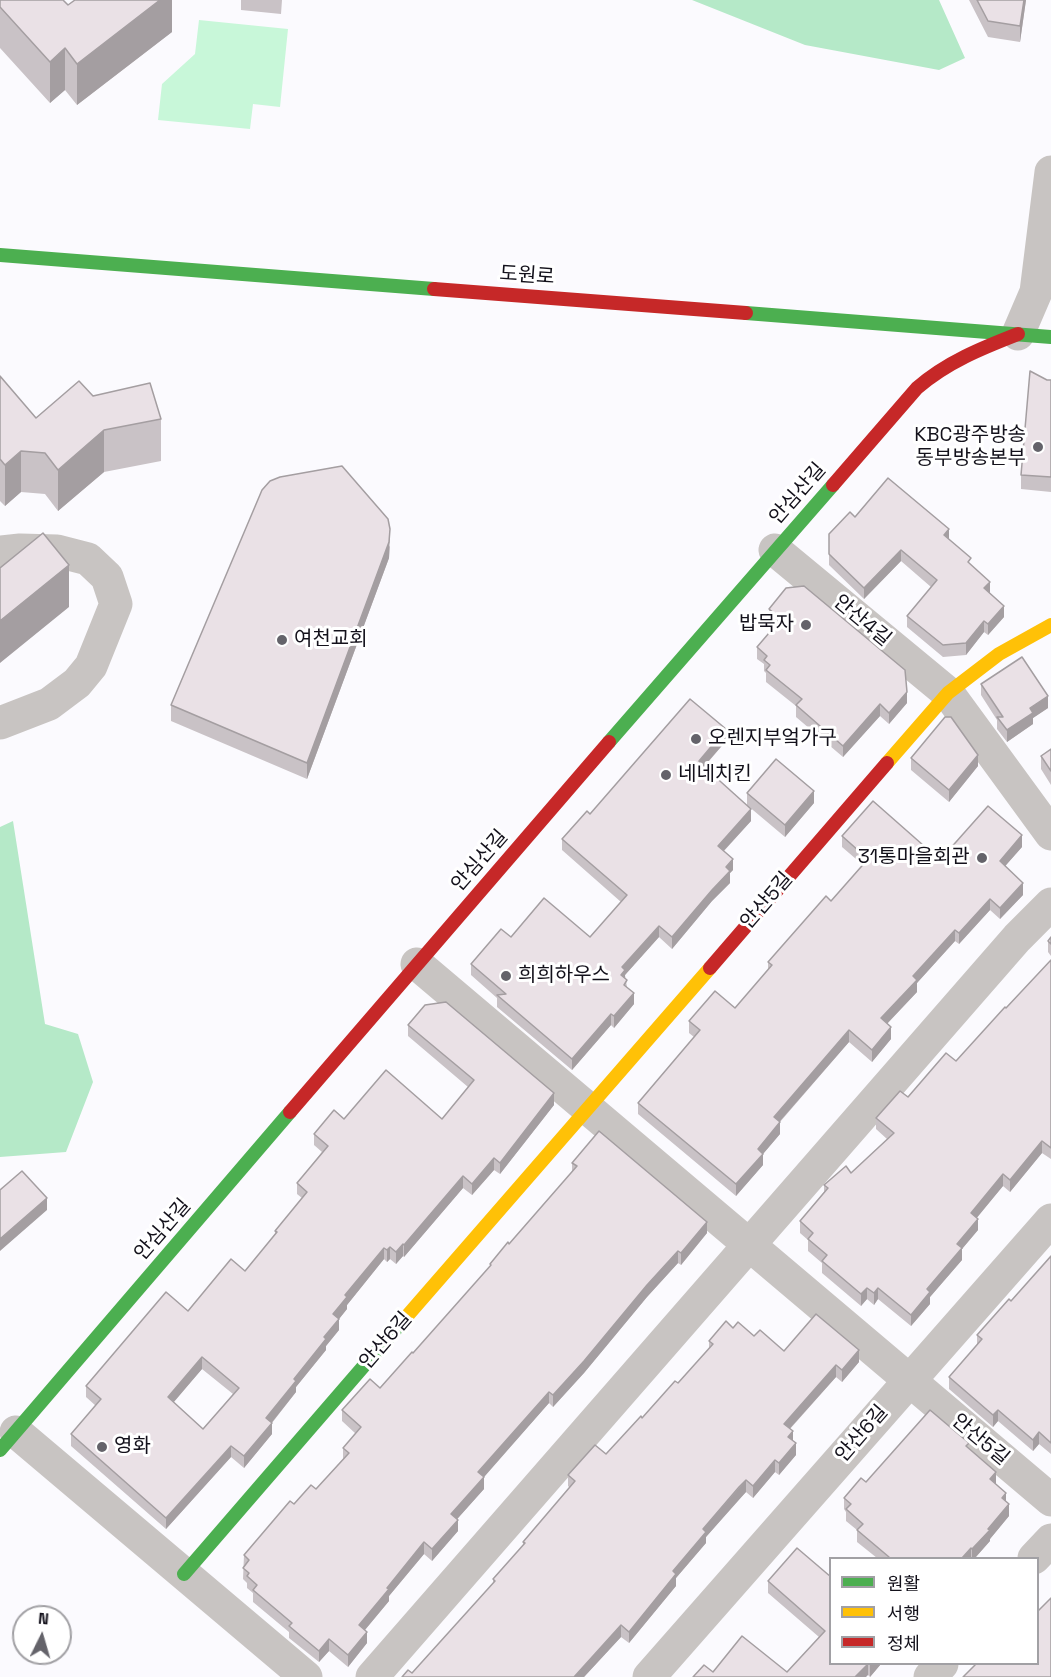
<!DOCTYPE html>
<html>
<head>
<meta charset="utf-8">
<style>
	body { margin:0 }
	#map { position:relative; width:1051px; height:1677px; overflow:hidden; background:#fbfafe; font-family:"Space Grotesk","Noto Sans KR",sans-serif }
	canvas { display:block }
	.legend { position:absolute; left:829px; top:1557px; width:210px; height:108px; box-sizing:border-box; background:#fff; border:2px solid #a1a0a4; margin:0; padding:8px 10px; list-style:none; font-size:18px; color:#13111b }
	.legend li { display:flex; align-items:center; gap:12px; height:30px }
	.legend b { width:30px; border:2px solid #a1a0a4 }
	.north { position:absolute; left:12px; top:1605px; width:60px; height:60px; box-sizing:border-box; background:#fff; border:2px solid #a1a0a4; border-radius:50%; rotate:5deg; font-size:16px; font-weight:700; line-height:24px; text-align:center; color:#13111b }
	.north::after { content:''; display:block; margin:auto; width:21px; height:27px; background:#64636a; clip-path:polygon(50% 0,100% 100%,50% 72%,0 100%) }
</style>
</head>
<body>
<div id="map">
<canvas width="1051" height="1677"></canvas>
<ul class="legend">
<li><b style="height:8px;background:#4caf50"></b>원활</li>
<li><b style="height:8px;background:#ffc107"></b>서행</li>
<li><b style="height:8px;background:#c62828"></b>정체</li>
</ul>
<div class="north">N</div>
</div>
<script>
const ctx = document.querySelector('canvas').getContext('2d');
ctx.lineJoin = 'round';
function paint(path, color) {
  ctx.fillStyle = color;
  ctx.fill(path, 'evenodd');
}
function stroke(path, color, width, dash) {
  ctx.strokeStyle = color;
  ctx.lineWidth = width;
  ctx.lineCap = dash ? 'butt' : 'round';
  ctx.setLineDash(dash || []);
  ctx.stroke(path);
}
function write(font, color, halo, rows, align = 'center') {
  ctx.font = font + ' "Space Grotesk","Noto Sans KR",sans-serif';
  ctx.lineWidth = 6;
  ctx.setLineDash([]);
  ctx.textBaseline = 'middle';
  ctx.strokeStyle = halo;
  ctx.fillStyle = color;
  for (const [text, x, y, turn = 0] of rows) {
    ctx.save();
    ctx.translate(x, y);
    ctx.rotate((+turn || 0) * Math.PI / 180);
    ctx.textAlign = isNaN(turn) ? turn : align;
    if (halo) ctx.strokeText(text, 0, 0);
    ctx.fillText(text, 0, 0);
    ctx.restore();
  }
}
paint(new Path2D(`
	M 199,20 L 288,29 L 280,107 L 253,104 L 250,129 L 158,120 L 162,84 L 195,54 Z`), '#c8f7d9');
paint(new Path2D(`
	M 692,0 L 939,0 L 965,58 L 939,70 L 805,45 Z
	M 13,821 L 45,1024 L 78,1034 L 93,1082 L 66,1152 L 0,1157 L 0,827 Z`), '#b5e9c8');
stroke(new Path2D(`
	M 1018,334 L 1036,292 L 1051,172
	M 775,550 L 948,693 L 1051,834
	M 0,552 L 20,550 L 57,551 L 88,559 L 107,577 L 116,604 L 91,666 L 77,683 L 49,704 L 0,723
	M 417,964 L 1051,1500
	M 16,1432 L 306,1677
	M 1034,1558 L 1051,1540
	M 372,1677 L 1017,938 L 1051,904
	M 649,1677 L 1051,1220
	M 930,1677 L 942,1664`), '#c8c4c2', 33);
stroke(new Path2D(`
	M 0,255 L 434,289
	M 746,313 L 1051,337
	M 609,742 L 833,485
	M 0,1450 L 290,1112
	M 184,1574 L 401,1323`), '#4caf50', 14);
stroke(new Path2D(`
	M 887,763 L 948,693 L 999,654 L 1051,625
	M 401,1323 L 710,968`), '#ffc107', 14);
stroke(new Path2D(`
	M 434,289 L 746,313
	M 833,485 L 917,388 C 947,362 982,348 1018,334
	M 710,968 L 887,763
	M 290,1112 L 609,742`), '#c62828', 14);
paint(new Path2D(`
	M 0,0 L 68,5 L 172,0 L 172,32 L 77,105 L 65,90 L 50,103 L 0,48 Z
	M 241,0 L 282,0 L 281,14 L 241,10 Z
	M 969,0 L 1026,0 L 1020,42 L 988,37 Z
	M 0,376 L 36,418 L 93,396 L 161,419 L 161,461 L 104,472 L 58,511 L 45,494 L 21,492 L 5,506 L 0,501 Z
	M 1047,380 L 1051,380 L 1051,492 L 1021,489 L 1021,475 Z
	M 855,517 L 949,539 L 971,565 L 990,593 L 1004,617 L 988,635 L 984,632 L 966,655 L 943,657 L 907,627 L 907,616 L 931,587 L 901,561 L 864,599 L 829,565 L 829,534 Z
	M 390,546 L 389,558 L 307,779 L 171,721 L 171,705 Z
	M 769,609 L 907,703 L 889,724 L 880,716 L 843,757 L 796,717 L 796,706 L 766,682 L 766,673 L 764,671 L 764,664 L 757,659 L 757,647 L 776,626 L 769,620 Z
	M 981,684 L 1048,708 L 1033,718 L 1033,724 L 1007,742 L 997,729 L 997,720 L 981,695 Z
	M 726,741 L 704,767 L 751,821 L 724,851 L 733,870 L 730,873 L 730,883 L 712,901 L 672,949 L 659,937 L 625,975 L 627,987 L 634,1004 L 614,1028 L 611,1025 L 572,1070 L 497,1007 L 497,998 L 471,975 L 471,964 L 511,937 L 590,937 L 621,902 L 562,850 L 562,839 L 590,814 Z
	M 1051,749 L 1051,785 L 1041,769 L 1041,756 Z
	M 911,758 L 978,766 L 949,802 L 911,770 Z
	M 747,793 L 814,803 L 785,837 L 747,805 Z
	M 842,836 L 940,860 L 1022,847 L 1005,866 L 1023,895 L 1000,919 L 990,910 L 959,944 L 955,941 L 917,983 L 917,992 L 887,1024 L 891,1039 L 872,1062 L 849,1042 L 780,1122 L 780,1134 L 763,1154 L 763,1165 L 736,1196 L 638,1114 L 638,1103 L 694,1037 L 689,1033 L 689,1021 L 735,1008 L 768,970 L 768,962 L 831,901 L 863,865 L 842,847 Z
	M 1051,937 L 1051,956 L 1048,952 L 1048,941 Z
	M 1051,960 L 1051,1159 L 1042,1153 L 1010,1192 L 1003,1186 L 976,1218 L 978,1230 L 962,1249 L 962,1260 L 930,1297 L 930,1304 L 911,1326 L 878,1299 L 874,1305 L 867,1299 L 861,1306 L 822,1273 L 822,1263 L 808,1251 L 808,1240 L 800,1233 L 800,1221 L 824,1192 L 824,1185 L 851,1173 L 887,1139 L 876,1129 L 876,1118 L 908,1097 L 956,1061 Z
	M 408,1025 L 554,1105 L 500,1174 L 494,1170 L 472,1195 L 463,1188 L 404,1257 L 403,1256 L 396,1264 L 390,1259 L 387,1262 L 384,1259 L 347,1305 L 347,1309 L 339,1319 L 339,1330 L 326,1346 L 326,1350 L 296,1387 L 296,1392 L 272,1423 L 272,1434 L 244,1468 L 231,1457 L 166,1529 L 71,1446 L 71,1434 L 96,1406 L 86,1397 L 86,1386 L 188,1311 L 245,1271 L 275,1234 L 275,1231 L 302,1198 L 297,1194 L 297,1183 L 322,1152 L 314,1145 L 314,1134 L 344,1119 L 442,1119 L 468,1087 L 408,1036 ZM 202,1369 L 233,1394 L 203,1429 L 173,1402 Z
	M 572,1163 L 707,1233 L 681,1265 L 678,1263 L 647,1297 L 584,1373 L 553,1407 L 549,1403 L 483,1477 L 484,1489 L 457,1519 L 458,1531 L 432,1561 L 424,1554 L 389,1596 L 389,1601 L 365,1630 L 367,1643 L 348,1667 L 329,1651 L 319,1662 L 289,1638 L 289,1632 L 253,1602 L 253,1593 L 247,1588 L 247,1583 L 243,1579 L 244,1555 L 294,1504 L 316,1489 L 343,1459 L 343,1448 L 356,1434 L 342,1421 L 342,1410 L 380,1388 L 413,1353 L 490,1267 L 490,1264 L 509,1244 L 572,1172 Z
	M 1051,1256 L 1051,1454 L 1039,1444 L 1033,1451 L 998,1421 L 993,1427 L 949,1389 L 949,1377 L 977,1345 L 977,1335 L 1011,1301 Z
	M 733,1328 L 754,1336 L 784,1351 L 859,1362 L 842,1382 L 836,1377 L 790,1429 L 796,1455 L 779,1475 L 775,1472 L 753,1498 L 746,1492 L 739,1499 L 706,1537 L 706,1543 L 676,1578 L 676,1586 L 629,1643 L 621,1637 L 584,1677 L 402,1677 L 412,1673 L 493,1583 L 493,1579 L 523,1546 L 523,1542 L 570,1488 L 568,1486 L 568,1475 L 606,1454 L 678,1383 L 709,1349 L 709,1341 Z
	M 969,1449 L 996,1484 L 1006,1502 L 1009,1516 L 990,1539 L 990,1541 L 975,1558 L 877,1558 L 857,1542 L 857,1530 L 846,1521 L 846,1512 L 844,1509 L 844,1498 L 866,1482 Z
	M 831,1577 L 831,1664 L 881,1664 L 870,1677 L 868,1675 L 713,1672 L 787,1672 L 819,1637 L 768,1593 L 768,1581 Z`), '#c9c2c6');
paint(new Path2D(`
	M 160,0 L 172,0 L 172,32 L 77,105 L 77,64 Z
	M 1024,0 L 1026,0 L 1020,42 L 1020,26 Z
	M 65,48 L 65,90 L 50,103 L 50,62 Z
	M 104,430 L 104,472 L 58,511 L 58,470 Z
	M 21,451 L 21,492 L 5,506 L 5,465 Z
	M 390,529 L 389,558 L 307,779 L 307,763 Z
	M 949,529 L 949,541 L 944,535 Z
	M 901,550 L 901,561 L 864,599 L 864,588 Z
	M 69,565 L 69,607 L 0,663 L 0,621 Z
	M 990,582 L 990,593 L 984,600 L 984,588 Z
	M 1004,606 L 1004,617 L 988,635 L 988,624 Z
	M 984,621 L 984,632 L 966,655 L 966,643 Z
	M 907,692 L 907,703 L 889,724 L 889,713 Z
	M 1048,696 L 1048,708 L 1033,718 L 1033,724 L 1007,742 L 1007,730 L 1030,708 Z
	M 880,704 L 880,716 L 843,757 L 843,746 Z
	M 726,729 L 726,741 L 699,772 L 699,761 Z
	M 978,755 L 978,766 L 949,802 L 949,790 Z
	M 814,791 L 814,803 L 785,837 L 785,825 Z
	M 751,809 L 751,821 L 718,857 L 718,846 Z
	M 1022,835 L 1022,847 L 1000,872 L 1000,861 Z
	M 733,859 L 733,870 L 730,873 L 730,883 L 712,901 L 672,949 L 672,937 Z
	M 1023,883 L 1023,895 L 1000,919 L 1000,908 Z
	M 990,899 L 990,910 L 959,944 L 959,933 Z
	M 659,926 L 659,937 L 625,975 L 625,981 L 621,975 L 622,967 Z
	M 955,930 L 955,941 L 917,983 L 917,992 L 881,1030 L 881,1018 L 913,976 Z
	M 634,993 L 634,1004 L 614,1028 L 614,1016 Z
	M 611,1014 L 611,1025 L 572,1070 L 572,1059 Z
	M 891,1027 L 891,1039 L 872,1062 L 872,1050 Z
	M 849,1030 L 849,1042 L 774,1128 L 774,1117 Z
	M 554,1093 L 554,1105 L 500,1174 L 500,1163 Z
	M 780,1122 L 780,1134 L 763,1154 L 763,1165 L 736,1196 L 736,1184 L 758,1149 Z
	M 1042,1141 L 1042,1153 L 1010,1192 L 1010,1180 Z
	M 494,1158 L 494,1170 L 472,1195 L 472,1184 Z
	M 1003,1174 L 1003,1186 L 971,1225 L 971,1213 Z
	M 463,1176 L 463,1188 L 404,1257 L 404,1245 Z
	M 47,1198 L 47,1210 L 0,1251 L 0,1239 Z
	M 978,1219 L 978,1230 L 962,1249 L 962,1260 L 930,1297 L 930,1304 L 911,1326 L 911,1315 L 957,1244 Z
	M 707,1222 L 707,1233 L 681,1265 L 681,1253 Z
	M 403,1244 L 403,1256 L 396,1264 L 396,1252 Z
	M 390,1247 L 390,1259 L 387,1262 L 387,1250 Z
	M 384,1248 L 384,1259 L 347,1305 L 347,1309 L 339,1319 L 339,1330 L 326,1346 L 326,1350 L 296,1387 L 296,1392 L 269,1426 L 272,1423 L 272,1434 L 244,1468 L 244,1456 L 266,1418 L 324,1337 L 333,1314 L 345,1295 Z
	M 678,1251 L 678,1263 L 647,1297 L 584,1373 L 553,1407 L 553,1395 L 647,1285 Z
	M 867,1288 L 867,1299 L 861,1306 L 861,1294 Z
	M 878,1288 L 878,1299 L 874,1305 L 874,1293 Z
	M 859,1350 L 859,1362 L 842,1382 L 842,1370 Z
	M 202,1357 L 202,1369 L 168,1409 L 168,1397 Z
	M 836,1365 L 836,1377 L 784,1435 L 784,1424 Z
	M 549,1392 L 549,1403 L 478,1484 L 478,1472 Z
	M 998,1410 L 998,1421 L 993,1427 L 993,1415 Z
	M 793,1431 L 793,1443 L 788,1437 Z
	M 1039,1432 L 1039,1444 L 1033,1451 L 1033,1440 Z
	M 796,1443 L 796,1455 L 779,1475 L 779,1463 Z
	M 231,1446 L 231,1457 L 166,1529 L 166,1518 Z
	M 775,1460 L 775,1472 L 753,1498 L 753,1486 Z
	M 996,1472 L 996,1484 L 990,1479 Z
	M 484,1477 L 484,1489 L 451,1526 L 451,1514 Z
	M 746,1480 L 746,1492 L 706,1537 L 706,1543 L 676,1578 L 676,1586 L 629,1643 L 629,1632 L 703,1529 Z
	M 1006,1493 L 1006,1504 L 1002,1498 Z
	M 1009,1504 L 1009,1516 L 990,1539 L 990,1541 L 975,1558 L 972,1558 L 972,1549 L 988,1529 Z
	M 458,1520 L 458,1531 L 432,1561 L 432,1549 Z
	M 424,1542 L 424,1554 L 389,1596 L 389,1601 L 359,1637 L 359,1625 L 387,1588 Z
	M 971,1548 L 971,1558 L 962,1558 Z
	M 621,1625 L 621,1637 L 584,1677 L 574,1677 Z
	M 367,1632 L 367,1643 L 348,1667 L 348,1655 Z
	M 329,1639 L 329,1651 L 319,1662 L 319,1651 Z
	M 868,1664 L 868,1675 L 866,1677 L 855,1677 Z
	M 871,1664 L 881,1664 L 870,1677 L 870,1665 Z`), '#a49ea1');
const building = new Path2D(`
	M 0,0 L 63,0 L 68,5 L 75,0 L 160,0 L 77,64 L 65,48 L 50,62 L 0,7 Z
	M 977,0 L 1024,0 L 1020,26 L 988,21 Z
	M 1030,371 L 1047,380 L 1051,380 L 1051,477 L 1021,475 Z
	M 0,376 L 36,418 L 79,381 L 93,396 L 150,383 L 161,419 L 104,430 L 58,470 L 45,453 L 21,451 L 5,465 L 0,459 Z
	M 342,466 L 388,519 L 390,529 L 389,542 L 307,763 L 171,705 L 262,490 L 270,481 L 280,477 Z
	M 888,478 L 949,529 L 944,535 L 971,558 L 968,562 L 990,582 L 984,588 L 1004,606 L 988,624 L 984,621 L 966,643 L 943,645 L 907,616 L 937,580 L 901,550 L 864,588 L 829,554 L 829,534 L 850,512 L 855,517 Z
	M 43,533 L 69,565 L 0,621 L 0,568 Z
	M 804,586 L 905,670 L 907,692 L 889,713 L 880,704 L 843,746 L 796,705 L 802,699 L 766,670 L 770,665 L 764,660 L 767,656 L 757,647 L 781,619 L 769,609 L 786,588 Z
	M 1022,657 L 1048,696 L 1030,708 L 1033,713 L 1007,730 L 997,717 L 1003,717 L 981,684 Z
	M 690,699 L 726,729 L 699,761 L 701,764 L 751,809 L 718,846 L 733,859 L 726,867 L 730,871 L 712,890 L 672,937 L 659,926 L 622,967 L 625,970 L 621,975 L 627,980 L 624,985 L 634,993 L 614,1016 L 611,1014 L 572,1059 L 497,995 L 506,994 L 471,964 L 501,929 L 511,937 L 544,898 L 590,937 L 627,895 L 562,839 L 587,811 L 590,814 Z
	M 945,717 L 951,717 L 978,755 L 949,790 L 911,758 Z
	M 1051,749 L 1051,771 L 1041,756 Z
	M 776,759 L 814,791 L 785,825 L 747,793 Z
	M 873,801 L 940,860 L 988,806 L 1022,835 L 1000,861 L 1023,883 L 1000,908 L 990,899 L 959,933 L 955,930 L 913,976 L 917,980 L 881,1018 L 891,1027 L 872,1050 L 849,1030 L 774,1117 L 780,1122 L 758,1149 L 763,1154 L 736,1184 L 638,1103 L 700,1030 L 689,1021 L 715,991 L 735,1008 L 772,965 L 768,962 L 826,896 L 831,901 L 868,859 L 842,836 Z
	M 1051,937 L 1051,944 L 1048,941 Z
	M 1051,960 L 1051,1148 L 1042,1141 L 1010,1180 L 1003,1174 L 971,1213 L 978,1219 L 957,1244 L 962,1248 L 927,1289 L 930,1292 L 911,1315 L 878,1288 L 874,1293 L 867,1288 L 861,1294 L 822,1261 L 827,1255 L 808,1239 L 813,1233 L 800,1221 L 828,1188 L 824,1185 L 846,1166 L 851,1173 L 894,1133 L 876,1118 L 900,1091 L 908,1097 L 946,1053 L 956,1061 L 1005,1007 L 1006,1008 Z
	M 446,1002 L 554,1093 L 500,1163 L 494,1158 L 472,1184 L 463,1176 L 404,1245 L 403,1244 L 396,1252 L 390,1247 L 387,1250 L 384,1248 L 345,1295 L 347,1297 L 333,1314 L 339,1319 L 324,1337 L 326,1339 L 294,1379 L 296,1381 L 266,1418 L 272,1423 L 244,1456 L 231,1446 L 166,1518 L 71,1434 L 101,1399 L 86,1386 L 166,1292 L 188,1311 L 231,1259 L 245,1271 L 277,1232 L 275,1231 L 307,1192 L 297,1183 L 328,1146 L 314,1134 L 334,1110 L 344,1119 L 386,1070 L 442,1119 L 474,1080 L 408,1025 L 425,1005 ZM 202,1357 L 239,1388 L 203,1429 L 168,1397 Z
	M 599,1131 L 707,1222 L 681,1253 L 678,1251 L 647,1285 L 584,1361 L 553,1395 L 549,1392 L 478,1472 L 484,1477 L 451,1514 L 458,1520 L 432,1549 L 424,1542 L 387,1588 L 389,1589 L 359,1625 L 367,1632 L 348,1655 L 329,1639 L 319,1651 L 289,1626 L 292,1623 L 253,1590 L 257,1585 L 247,1576 L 249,1573 L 243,1568 L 249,1560 L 244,1555 L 290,1501 L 294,1504 L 311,1485 L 316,1489 L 349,1453 L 343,1448 L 361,1427 L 342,1410 L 370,1379 L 380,1388 L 412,1352 L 413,1353 L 491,1265 L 490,1264 L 508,1242 L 509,1244 L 577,1166 L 572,1163 Z
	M 22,1171 L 47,1198 L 0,1239 L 0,1190 Z
	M 1051,1256 L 1051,1443 L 1039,1432 L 1033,1440 L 998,1410 L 993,1415 L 949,1377 L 982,1339 L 977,1335 L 1009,1299 L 1011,1301 Z
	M 816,1314 L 859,1350 L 842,1370 L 836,1365 L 784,1424 L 793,1431 L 788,1437 L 796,1443 L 779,1463 L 775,1460 L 753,1486 L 746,1480 L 739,1487 L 703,1529 L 706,1532 L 673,1571 L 676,1574 L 629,1632 L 621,1625 L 574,1677 L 402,1677 L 408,1670 L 412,1673 L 495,1581 L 493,1579 L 525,1543 L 523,1542 L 575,1481 L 568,1475 L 595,1445 L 606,1454 L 641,1416 L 642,1418 L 675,1381 L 678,1383 L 713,1344 L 709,1341 L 726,1321 L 733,1328 L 738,1322 L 754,1336 L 760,1330 L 784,1351 Z
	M 930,1410 L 969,1443 L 966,1446 L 996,1472 L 990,1479 L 1006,1493 L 1002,1498 L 1009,1504 L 988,1529 L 990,1530 L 972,1549 L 971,1548 L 962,1558 L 887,1558 L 889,1557 L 857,1530 L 863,1524 L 846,1509 L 851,1504 L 844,1498 L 861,1478 L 866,1482 Z
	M 797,1548 L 831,1577 L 831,1664 L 868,1664 L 855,1677 L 693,1677 L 704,1665 L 713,1672 L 742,1636 L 787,1672 L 825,1631 L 768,1581 Z
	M 1051,1598 L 1051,1677 L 963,1677 L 976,1664 L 1038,1664 L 1038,1611 Z`);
paint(building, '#eae1e6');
stroke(building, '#a49ea1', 1.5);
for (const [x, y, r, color] of [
	[1038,447,6,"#64636a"],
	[806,625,6,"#64636a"],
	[282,640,6,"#64636a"],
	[696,739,6,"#64636a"],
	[666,775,6,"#64636a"],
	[982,858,6,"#64636a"],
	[506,976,6,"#64636a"],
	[102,1447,6,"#64636a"]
]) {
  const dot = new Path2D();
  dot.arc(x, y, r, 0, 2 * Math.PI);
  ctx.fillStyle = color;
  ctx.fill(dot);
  stroke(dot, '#fff', 2);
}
write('20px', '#13111b', '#fff', [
	["도원로",527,276,4],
	["안심산길",798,494,-49],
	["안산4길",862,621,40],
	["안심산길",480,861,-49],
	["안산5길",767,901,-49],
	["안심산길",163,1230,-49],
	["안산6길",386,1341,-49],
	["안산6길",862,1434,-49],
	["안산5길",980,1440,40]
]);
write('20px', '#13111b', '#fff', [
	["KBC광주방송",1026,436,"right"],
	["동부방송본부",1026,459,"right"],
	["밥묵자",794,625,"right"],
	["여천교회",294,640],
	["오렌지부엌가구",708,739],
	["네네치킨",678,775],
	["31통마을회관",970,858,"right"],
	["희희하우스",518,976],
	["영화",114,1447]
], 'left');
</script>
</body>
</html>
